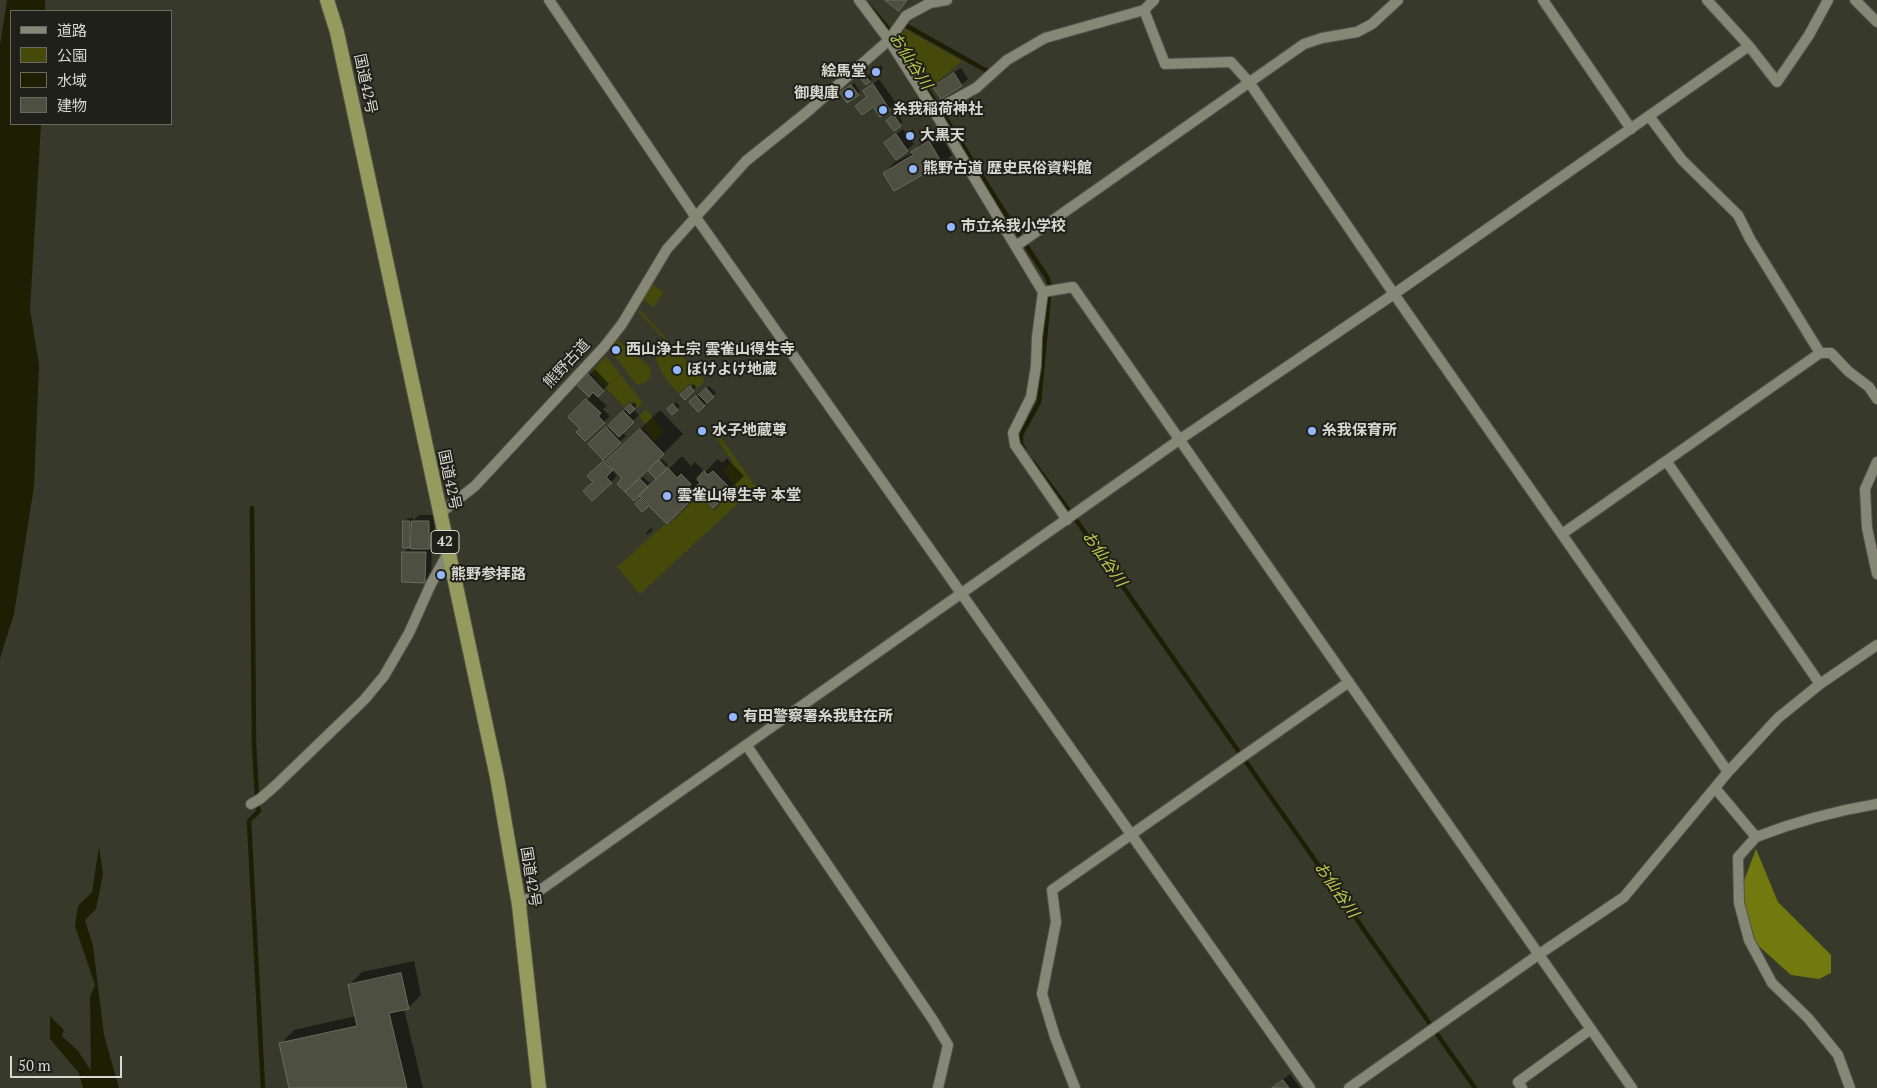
<!DOCTYPE html>
<html>
<head>
<meta charset="utf-8">
<style>
	body { margin:0 }
	#map { position:relative; width:1877px; height:1088px; overflow:hidden; background:#37392b; font-family:"PT Serif","Noto Sans JP",serif }
	canvas { display:block }
	.legend { position:absolute; left:10px; top:10px; width:162px; height:115px; box-sizing:border-box; background:#1f2019; border:1px solid #696a62; margin:0; padding:6px 9px; list-style:none; font-size:15px; color:#d7d9d0 }
	.legend li { display:flex; align-items:center; gap:10px; height:25px }
	.legend b { width:25px; border:1px solid #696a62 }
	.scale { position:absolute; left:10px; top:1056px; width:112px; height:22px; box-sizing:border-box; border:2px solid #d7d9d0; border-top:0; padding-left:6px; font-size:15px; line-height:18px; white-space:nowrap; color:#d7d9d0; -webkit-text-stroke:4px #1f2019; paint-order:stroke }
</style>
</head>
<body>
<div id="map">
<canvas width="1877" height="1088"></canvas>
<ul class="legend">
<li><b style="height:6px;background:#858777"></b>道路</li>
<li><b style="height:14px;background:#454a0b"></b>公園</li>
<li><b style="height:14px;background:#1c1f02"></b>水域</li>
<li><b style="height:14px;background:#4d4f40"></b>建物</li>
</ul>
<div class="scale">50 m</div>
</div>
<script>
const ctx = document.querySelector('canvas').getContext('2d');
ctx.lineJoin = 'round';
function paint(path, color) {
  ctx.fillStyle = color;
  ctx.fill(path, 'evenodd');
}
function stroke(path, color, width, dash) {
  ctx.strokeStyle = color;
  ctx.lineWidth = width;
  ctx.lineCap = dash ? 'butt' : 'round';
  ctx.setLineDash(dash || []);
  ctx.stroke(path);
}
function write(font, color, halo, rows, align = 'center') {
  ctx.font = font + ' "PT Serif","Noto Sans JP",serif';
  ctx.lineWidth = 4;
  ctx.setLineDash([]);
  ctx.textBaseline = 'middle';
  ctx.strokeStyle = halo;
  ctx.fillStyle = color;
  for (const [text, x, y, turn = 0] of rows) {
    ctx.save();
    ctx.translate(x, y);
    ctx.rotate((+turn || 0) * Math.PI / 180);
    ctx.textAlign = isNaN(turn) ? turn : align;
    if (halo) ctx.strokeText(text, 0, 0);
    ctx.fillText(text, 0, 0);
    ctx.restore();
  }
}
paint(new Path2D(`
	M 905,29 L 962,61 L 936,83 L 899,40 Z
	M 653,284 L 664,293 L 653,307 L 642,298 Z
	M 640,310 L 705,381 L 697,389 L 690,383 L 679,393 C 668,383 660,372 656,358 L 668,343 L 638,312 Z
	M 618,340 L 650,367 L 651,376 L 645,382 L 637,385 L 610,350 Z
	M 606,356 L 643,403 L 637,408 L 630,401 L 624,407 L 591,372 Z
	M 646,409 L 664,432 L 655,441 L 644,429 L 647,426 L 639,416 Z
	M 720,436 L 756,487 L 640,594 L 617,567 L 665,524 L 667,526 L 699,495 L 714,511 L 737,488 L 722,470 L 732,461 L 717,439 Z`), '#454a0b');
paint(new Path2D(`
	M 1756,849 L 1778,902 L 1831,955 L 1831,973 L 1819,979 L 1791,975 L 1751,939 L 1742,886 Z`), '#727a0f');
paint(new Path2D(`
	M 7,0 L 45,0 L 45,11 L 11,11 L 11,124 L 41,124 L 30,309 L 39,365 L 34,486 L 14,614 L 0,658 L 0,45 Z
	M 99,847 L 103,874 L 96,909 L 85,920 L 93,946 L 104,1035 L 119,1088 L 83,1088 L 79,1073 L 50,1039 L 50,1016 L 64,1030 L 62,1036 L 78,1051 L 91,1071 L 90,997 L 95,985 L 75,926 L 78,906 L 92,892 Z`), '#1c1f02');
paint(new Path2D(`
	M 881,65 L 883,68 L 881,71 L 872,72 Z
	M 961,68 L 968,79 L 961,85 L 942,98 L 935,87 L 941,80 Z
	M 869,74 L 872,79 L 866,84 L 866,77 Z
	M 929,76 L 932,78 L 926,83 L 924,80 Z
	M 879,79 L 896,103 L 889,109 L 874,105 L 857,106 L 868,96 L 864,91 Z
	M 854,83 L 860,91 L 858,94 L 844,90 Z
	M 897,113 L 903,122 L 894,129 L 890,118 Z
	M 903,129 L 906,134 L 913,129 L 916,134 L 910,139 L 914,144 L 907,150 L 885,143 Z
	M 939,132 L 952,155 L 942,164 L 924,172 L 884,173 L 894,163 L 912,153 L 922,142 Z
	M 595,369 L 609,384 L 598,395 L 593,390 L 591,392 L 607,406 L 603,409 L 610,416 L 585,440 L 581,429 L 569,417 L 590,397 L 579,385 Z
	M 694,384 L 696,387 L 685,398 L 682,395 Z
	M 709,386 L 716,393 L 698,410 L 691,402 Z
	M 634,402 L 637,405 L 633,409 L 639,415 L 622,432 L 626,436 L 603,458 L 590,444 Z
	M 676,402 L 680,406 L 673,413 L 669,409 Z
	M 660,410 L 683,434 L 663,454 L 624,478 L 614,468 L 612,470 L 617,476 L 611,482 L 594,482 L 595,470 L 612,456 Z
	M 682,456 L 691,466 L 695,462 L 705,472 L 718,459 L 722,463 L 727,458 L 744,476 L 713,506 L 699,491 L 667,522 L 649,504 L 642,510 L 637,504 L 643,498 L 641,496 Z
	M 662,459 L 668,465 L 656,477 L 650,471 Z
	M 643,477 L 650,483 L 634,499 L 627,492 Z
	M 419,515 L 435,515 L 434,541 L 429,546 L 432,547 L 431,575 L 425,581 L 404,552 L 409,547 L 404,521 L 407,519 L 413,518 L 413,521 Z
	M 651,528 L 653,530 L 647,535 L 646,533 Z
	M 414,961 L 421,995 L 408,1008 L 404,1009 L 423,1088 L 290,1088 L 281,1044 L 294,1030 L 356,1016 L 349,985 L 362,972 Z
	M 1290,1074 L 1300,1088 L 1273,1088 L 1278,1083 Z`), '#0007');
stroke(new Path2D(`
	M 866,3 C 895,32 914,69 936,103 C 973,161 1008,220 1047,277 L 1050,285 L 1039,402 L 1021,435 L 1021,444 L 1024,449
	M 907,26 L 987,71
	M 1033,462 L 1079,524 L 1475,1088
	M 252,508 L 254,744 L 257,797
	M 258,808 L 259,811 L 249,821 L 263,1088`), '#1c1f02', 4.5);
const building = new Path2D(`
	M 885,0 L 907,0 L 899,11 Z
	M 878,67 L 882,72 L 874,77 L 870,72 Z
	M 954,73 L 962,86 L 941,99 L 933,87 Z
	M 866,76 L 870,82 L 866,85 L 861,79 Z
	M 926,78 L 930,82 L 926,85 L 923,80 Z
	M 873,84 L 890,110 L 880,117 L 873,107 L 862,115 L 855,106 L 867,97 L 863,91 Z
	M 851,85 L 859,95 L 847,103 L 840,93 Z
	M 894,115 L 901,126 L 894,131 L 886,121 Z
	M 910,130 L 914,137 L 909,140 L 905,134 Z
	M 896,134 L 908,151 L 896,160 L 884,143 Z
	M 929,141 L 943,165 L 925,176 L 924,174 L 894,191 L 883,173 L 913,155 L 911,152 Z
	M 588,374 L 604,391 L 598,397 L 593,392 L 589,397 L 577,385 Z
	M 690,386 L 694,391 L 685,400 L 680,395 Z
	M 706,388 L 714,397 L 707,403 L 699,395 Z
	M 696,396 L 705,406 L 698,412 L 689,402 Z
	M 586,399 L 601,413 L 598,416 L 605,423 L 585,441 L 576,432 L 580,429 L 568,417 Z
	M 630,404 L 635,409 L 630,414 L 625,409 Z
	M 673,404 L 678,410 L 672,415 L 667,409 Z
	M 623,411 L 634,422 L 619,437 L 608,426 Z
	M 606,427 L 621,443 L 603,460 L 588,444 Z
	M 640,429 L 664,454 L 625,492 L 617,484 L 622,478 L 606,461 Z
	M 659,460 L 667,469 L 656,479 L 648,471 Z
	M 604,461 L 613,470 L 606,477 L 612,483 L 592,501 L 583,491 L 593,482 L 587,476 Z
	M 668,468 L 677,478 L 681,474 L 691,484 L 687,488 L 695,496 L 667,524 L 639,496 Z
	M 704,471 L 708,475 L 713,471 L 732,490 L 713,508 L 694,488 L 700,483 L 697,479 Z
	M 640,479 L 648,487 L 634,501 L 625,492 Z
	M 640,499 L 648,507 L 642,512 L 635,504 Z
	M 403,521 L 410,521 L 410,548 L 403,548 Z
	M 412,521 L 429,521 L 429,549 L 411,549 Z
	M 402,552 L 426,552 L 425,583 L 402,582 Z
	M 401,973 L 409,1009 L 389,1013 L 407,1088 L 289,1088 L 279,1043 L 357,1026 L 348,985 Z
	M 1283,1080 L 1289,1088 L 1272,1088 Z`);
paint(building, '#4d4f40');
stroke(building, '#6a6c5d', 1);
const minor = new Path2D(`
	M 549,0 L 695,216 L 1310,1088
	M 859,0 L 889,40 L 934,111 L 1043,292 L 1037,337 L 1036,366 L 1031,397 L 1013,433 L 1015,445 L 1067,520
	M 1543,0 L 1631,129
	M 1707,0 L 1749,46 L 1777,82 L 1809,35 L 1828,0
	M 1855,0 L 1877,22
	M 1144,10 L 1165,64 L 1231,62 L 1249,82 L 1394,294 L 1728,772
	M 934,111 L 976,88 L 1007,60 L 1045,38 L 1144,10 L 1154,0
	M 1016,246 L 1304,44 L 1322,38 L 1357,32 L 1372,24 L 1398,0
	M 1043,292 L 1073,287 L 1632,1088
	M 1820,353 L 1831,353 L 1848,371 L 1869,387 L 1877,399
	M 1667,462 L 1820,684 L 1877,645
	M 1877,462 L 1865,489 L 1867,528 L 1877,574
	M 439,514 L 475,486 L 604,347 L 622,324 L 667,249 L 746,161 L 807,112 L 889,40 L 906,16 L 930,3 L 947,0
	M 1562,534 L 1820,353 L 1750,239 L 1738,215 L 1682,160 L 1649,116
	M 747,746 L 933,1020 L 948,1045 L 938,1088
	M 1715,788 L 1756,837 C 1795,822 1835,811 1877,804
	M 251,804 L 260,799 L 276,785 L 364,700 L 384,676 L 409,633 L 431,584 L 448,553
	M 1756,837 L 1738,857 L 1739,903 L 1749,940 L 1772,983 L 1808,1018 L 1838,1055 L 1850,1088
	M 519,905 L 1179,440 L 1394,294 L 1749,46
	M 1075,1088 L 1055,1037 L 1042,994 L 1056,922 L 1052,890 L 1349,682
	M 1349,1088 L 1538,955 L 1624,897 L 1728,772 L 1778,718 L 1820,684
	M 1522,1088 L 1518,1082 L 1591,1029`);
const trunk = new Path2D(`
	M 327,0 L 337,32 L 497,777 L 519,905 L 539,1088`);
stroke(minor, '#535448', 12);
stroke(trunk, '#535448', 16);
stroke(minor, '#858777', 10);
stroke(trunk, '#949b5e', 14);
for (const [x, y, r, color] of [
	[876,72,5,"#94b7fd"],
	[849,94,5,"#94b7fd"],
	[883,110,5,"#94b7fd"],
	[910,136,5,"#94b7fd"],
	[913,169,5,"#94b7fd"],
	[951,227,5,"#94b7fd"],
	[616,350,5,"#94b7fd"],
	[677,370,5,"#94b7fd"],
	[702,431,5,"#94b7fd"],
	[1312,431,5,"#94b7fd"],
	[667,496,5,"#94b7fd"],
	[441,575,5,"#94b7fd"],
	[733,717,5,"#94b7fd"]
]) {
  const dot = new Path2D();
  dot.arc(x, y, r, 0, 2 * Math.PI);
  ctx.fillStyle = color;
  ctx.fill(dot);
  stroke(dot, '#1f2019', 2);
}
for (const [x, y, w] of [
	[445,542,28]
]) {
  const box = new Path2D();
  box.roundRect(x - w / 2, y - 11.5, w, 23, 4);
  ctx.fillStyle = '#1f2019';
  ctx.fill(box);
  stroke(box, '#d7d9d0', 1);
}
write('bold 14px', '#d7d9d0', null, [
	["42",445,542]
]);
write('bold 15px', '#d7d9d0', '#1f2019', [
	["絵馬堂",866,72,"right"],
	["御輿庫",839,94,"right"],
	["糸我稲荷神社",893,110],
	["大黒天",920,136],
	["熊野古道 歴史民俗資料館",923,169],
	["市立糸我小学校",961,227],
	["西山浄土宗 雲雀山得生寺",626,350],
	["ぼけよけ地蔵",687,370],
	["水子地蔵尊",712,431],
	["糸我保育所",1322,431],
	["雲雀山得生寺 本堂",677,496],
	["熊野参拝路",451,575],
	["有田警察署糸我駐在所",743,717]
], 'left');
write('15px', '#d7d9d0', '#1f2019', [
	["国道42号",365,84,78],
	["熊野古道",567,364,-47],
	["国道42号",449,480,78],
	["国道42号",530,877,81]
]);
write('italic 16px', '#bfca4a', '#1f2019', [
	["お仙谷川",910,61,57],
	["お仙谷川",1104,559,55],
	["お仙谷川",1336,890,55]
]);
</script>
</body>
</html>
